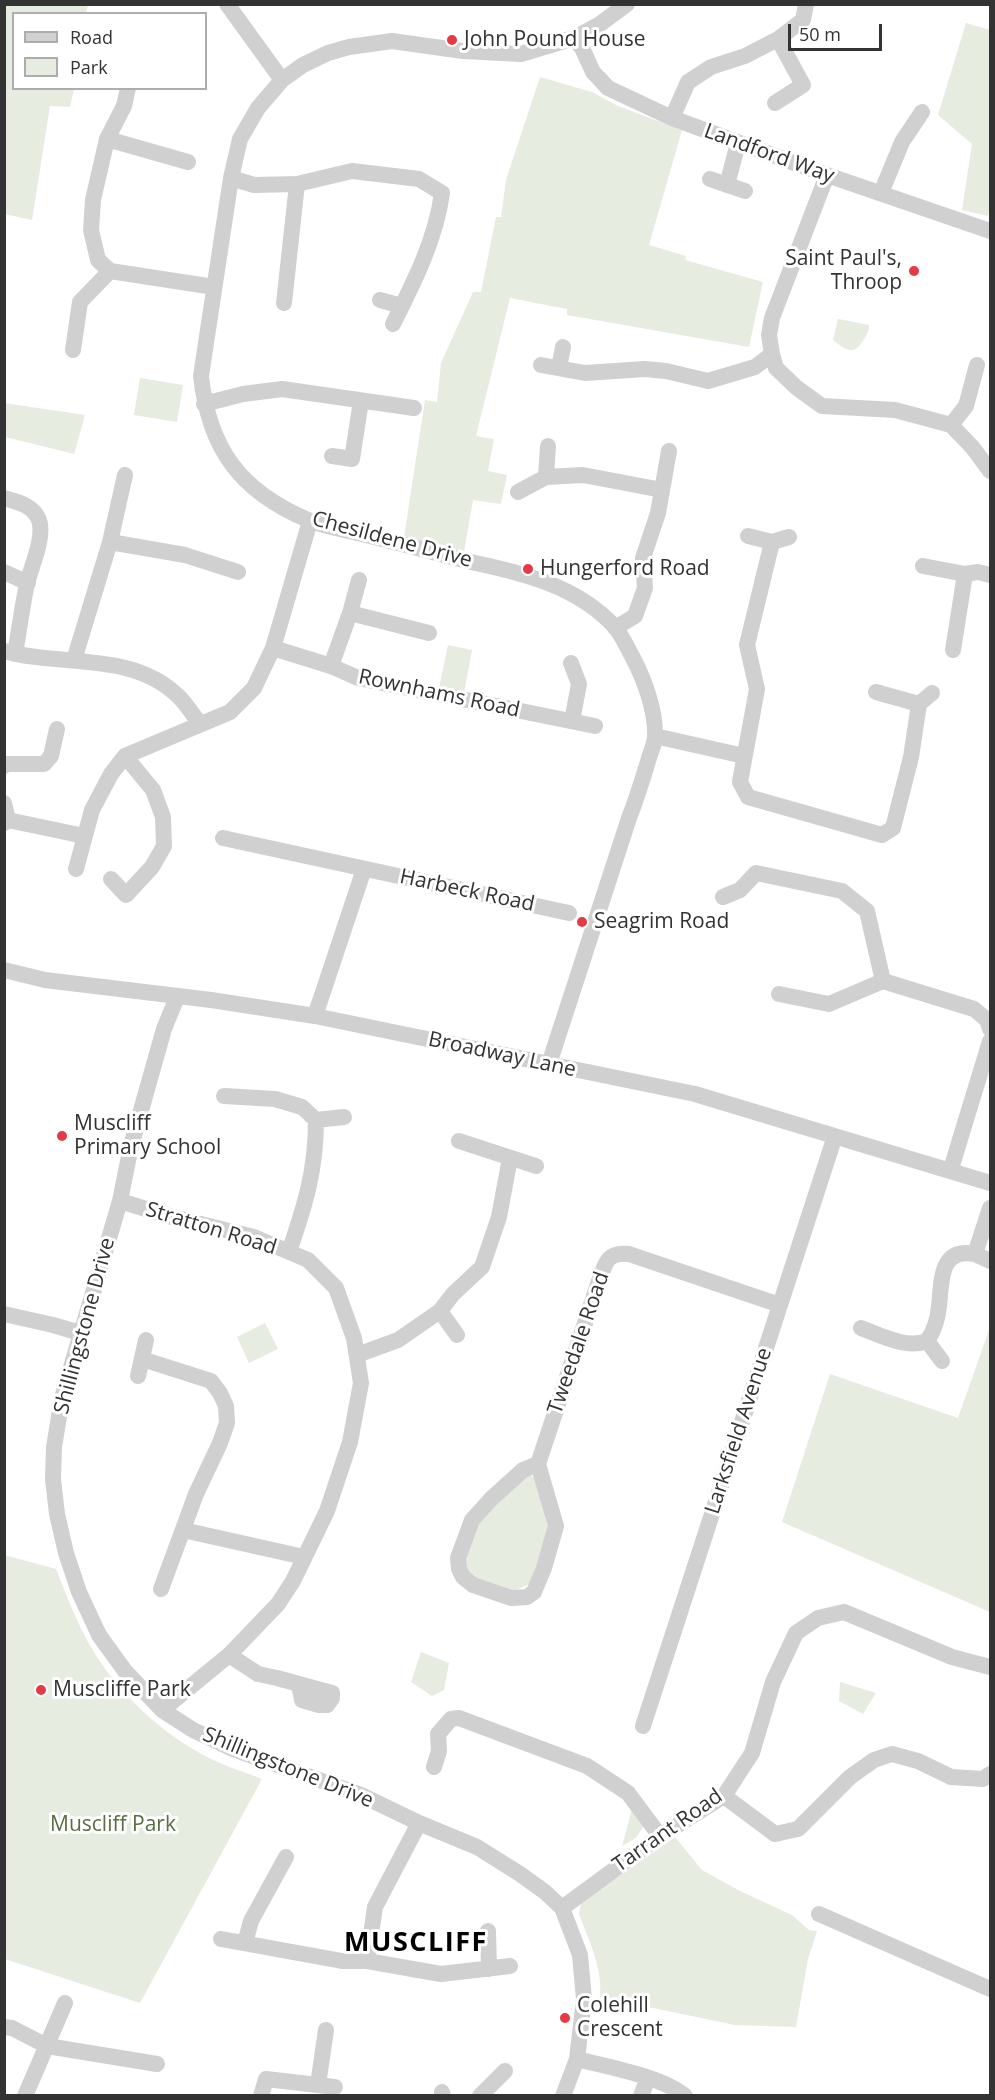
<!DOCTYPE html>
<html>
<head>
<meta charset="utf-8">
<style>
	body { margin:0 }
	#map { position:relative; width:995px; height:2100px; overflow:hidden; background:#fff; font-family:"Open Sans",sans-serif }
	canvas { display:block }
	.frame { position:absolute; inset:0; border:6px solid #333; pointer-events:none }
	.legend { position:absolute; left:12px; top:12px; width:195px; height:78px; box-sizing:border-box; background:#fff; border:2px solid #adadad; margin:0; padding:8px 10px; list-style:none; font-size:18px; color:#333 }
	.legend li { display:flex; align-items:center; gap:12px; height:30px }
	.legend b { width:30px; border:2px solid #adadad }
	.scale { position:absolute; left:788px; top:24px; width:94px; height:27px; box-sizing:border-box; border:3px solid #333; border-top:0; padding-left:8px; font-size:18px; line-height:21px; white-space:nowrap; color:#333; -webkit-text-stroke:4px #fff; paint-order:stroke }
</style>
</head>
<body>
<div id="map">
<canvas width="995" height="2100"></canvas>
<div class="frame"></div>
<ul class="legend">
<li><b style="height:8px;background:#d0d0d0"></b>Road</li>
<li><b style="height:16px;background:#e6ecdf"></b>Park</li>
</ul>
<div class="scale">50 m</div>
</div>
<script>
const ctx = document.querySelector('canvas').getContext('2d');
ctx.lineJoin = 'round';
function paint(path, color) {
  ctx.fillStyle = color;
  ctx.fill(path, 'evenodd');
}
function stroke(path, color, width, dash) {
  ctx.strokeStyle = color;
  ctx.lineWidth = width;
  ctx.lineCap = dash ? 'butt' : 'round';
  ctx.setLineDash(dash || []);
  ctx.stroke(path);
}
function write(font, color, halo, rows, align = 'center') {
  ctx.font = font + ' "Open Sans",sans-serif';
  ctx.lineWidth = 6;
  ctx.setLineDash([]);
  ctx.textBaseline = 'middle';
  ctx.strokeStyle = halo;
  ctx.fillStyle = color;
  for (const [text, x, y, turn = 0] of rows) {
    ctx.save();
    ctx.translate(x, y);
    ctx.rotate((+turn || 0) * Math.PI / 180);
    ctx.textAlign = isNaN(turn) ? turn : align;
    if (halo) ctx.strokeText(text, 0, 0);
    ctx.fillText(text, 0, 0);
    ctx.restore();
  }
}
paint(new Path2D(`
	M 4,5 L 88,5 L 86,13 L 14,14 L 14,88 L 74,89 L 70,107 L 50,106 L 32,220 L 5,214 Z
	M 966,23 L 990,30 L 990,206 L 988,216 L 962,210 L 972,144 L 938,115 Z
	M 540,77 L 592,92 L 618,106 L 682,130 L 649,245 L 686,256 L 685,260 L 763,282 L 749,347 L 567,315 L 567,309 L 510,298 L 476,436 L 494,439 L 488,471 L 507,475 L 501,504 L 473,500 L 464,552 L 404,537 L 425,400 L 437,402 L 441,363 L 473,292 L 481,292 L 496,217 L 501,217 L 506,180 Z
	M 838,319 L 869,325 C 869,331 867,334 864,339 C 854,357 846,350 833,340 Z
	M 140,378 L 183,385 L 177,422 L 134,415 Z
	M 4,403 L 85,415 L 74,454 L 5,437 Z
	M 448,645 L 472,650 L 464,693 L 439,688 Z
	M 265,1323 L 278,1349 L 249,1363 L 237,1337 Z
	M 990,1327 L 990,1612 L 782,1522 L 830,1374 L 958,1418 Z
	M 529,1474 L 534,1478 L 548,1528 L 533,1580 L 528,1585 L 513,1591 L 471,1577 L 462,1561 L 475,1521 Z
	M 4,1555 L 56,1569 C 66,1594 76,1620 89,1644 C 116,1691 162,1735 211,1759 C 227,1767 245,1772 262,1779 L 140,2003 L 5,1959 Z
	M 421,1652 L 449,1663 L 444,1690 L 432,1696 L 411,1682 Z
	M 840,1682 L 876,1693 L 863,1714 L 839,1701 Z
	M 632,1809 L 642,1822 L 643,1827 L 636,1838 L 622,1846 Z
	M 675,1837 L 702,1870 L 740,1891 L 792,1915 L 809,1930 L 817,1931 L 808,1959 L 796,2027 L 735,2025 L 600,1997 C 603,1968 589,1941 579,1914 L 581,1903 Z`), '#e6ecdf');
stroke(new Path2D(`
	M 227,4 L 282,80
	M 574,38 L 582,48 L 593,72 L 608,88 L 672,118 L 827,175 L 990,231
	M 775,103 L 803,85 L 778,39
	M 672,118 L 688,82 L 711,67 L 745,56 L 778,39 L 803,20 L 806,4
	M 107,139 L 188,162
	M 827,175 L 772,318 L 769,335 L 772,354 L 776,368 L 797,388 L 822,406 L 895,410 L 951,425 L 973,448 L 990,471
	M 231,178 L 254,185 L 297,184 L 352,171 L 419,179 L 442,193 C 436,239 414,282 393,324
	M 710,179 L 745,191
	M 727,185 L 738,143
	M 881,193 L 902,142 L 922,112
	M 110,271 L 98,260 L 91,230 L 93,200 L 107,139 L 124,106 L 128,88
	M 380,300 L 402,306
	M 284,303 L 297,184
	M 73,350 L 80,302 L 110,271 L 214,287
	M 541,365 L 585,373 L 645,369 L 666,371 L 708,381 L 755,367 L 772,354
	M 559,368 L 563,347
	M 204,404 L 243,394 L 282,389 L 414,408
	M 951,425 L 966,406 L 977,365
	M 332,456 L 352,459 L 361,401
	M 546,477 L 548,446
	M 518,492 L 546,477 L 583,475 L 662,490
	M 4,498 C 18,502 33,505 39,520 C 45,537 31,567 27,584 C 22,607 19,631 15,654
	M 748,536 L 772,542 L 789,537
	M 110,542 L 185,555 L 238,572
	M 772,542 L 747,645 L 757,689 L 740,782 L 748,797 L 882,835 L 893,828 L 911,757 L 919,704 L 932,693
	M 923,566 L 965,574 L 978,572 L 990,575
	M 4,572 L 28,583
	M 350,613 L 429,633
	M 615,628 L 635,616 L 645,588 L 643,558 L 658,513 L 669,451
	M 273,648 L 331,666 L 358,678 L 595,726
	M 953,650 L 965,574
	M 4,651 C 60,667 131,651 177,695 C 186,703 193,715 200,724
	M 74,660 L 110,542 L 125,475
	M 571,663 L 579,684 L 572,721
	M 331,666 L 350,613 L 359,580
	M 876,692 L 919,704
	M 655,736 L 744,756
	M 4,766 L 6,764 L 44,764 L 51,756 L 57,729
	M 4,803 L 8,820 L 4,823
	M 8,820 L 84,836
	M 223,838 L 569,913
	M 76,869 L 92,810 L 111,774 L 125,756 L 230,712 L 254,688 L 273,648 L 310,521
	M 111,879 L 126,895 L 152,867 L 164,846 L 163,817 L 153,790 L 125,756
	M 723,897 L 740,890 L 756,873 L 842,891 L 867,911 L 883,981
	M 4,970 L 45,980 L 211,1000 L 315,1016 L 695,1094 L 990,1183
	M 883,981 L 974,1009 L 987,1020 L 990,1029
	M 779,994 L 829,1004 L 883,981
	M 177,997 L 164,1029 L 131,1146 L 120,1201 L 62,1398 L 54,1447 L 53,1479 L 57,1514 L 66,1553 L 79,1592 L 99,1635 L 125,1671 L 162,1710 L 193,1730 L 233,1749 L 361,1795 L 419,1823 L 477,1847 L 520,1874 L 545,1892 L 562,1908 L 580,1955 L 584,1999 L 577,2059 L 563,2096
	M 315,1016 L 364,869
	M 549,1064 L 629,818 C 637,798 643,778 649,758 C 651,751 655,743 655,736 C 656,711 644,679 633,658 C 627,647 622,635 614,626 C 577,586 523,573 471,562 C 439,554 407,545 374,537 C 353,531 329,528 308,520 C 240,491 209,449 201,376 L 231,178 L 240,139 L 258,108 L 282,80 L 303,65 L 328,53 L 349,47 L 392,41 L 463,51 L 521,54 L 574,38 L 600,24 L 627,4
	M 224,1096 L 275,1099 L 302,1107 L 316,1120 C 316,1171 305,1205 289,1252
	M 316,1120 L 344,1117
	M 459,1141 L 536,1166
	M 951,1169 L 990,1041
	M 120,1201 L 172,1217 L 254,1237 L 308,1260 L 336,1288 L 354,1338 L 361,1383 L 350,1442 L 327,1511 L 293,1581 L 278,1604 L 229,1655 L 162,1710
	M 975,1254 L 990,1261
	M 440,1311 L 457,1335
	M 4,1314 L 53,1325 L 80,1333
	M 861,1328 C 880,1335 906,1349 927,1341 C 934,1331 938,1319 939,1306 C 942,1281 939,1247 975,1254 L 990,1208
	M 927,1341 L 942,1361
	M 357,1355 L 398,1340 L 440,1311 L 453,1294 L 482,1267 L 499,1217 L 510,1158
	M 142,1359 L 211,1381 L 220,1393 L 226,1406 L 227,1423 L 220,1443 L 196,1494 L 161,1589
	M 138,1376 L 146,1340
	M 538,1464 L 523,1470 L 491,1499 L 472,1520 L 458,1558 L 459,1569 L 463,1577 L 473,1585 L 511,1598 L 527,1597 L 534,1592 L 544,1568 L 556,1526 L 538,1464 L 598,1284 C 605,1266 605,1251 629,1254 L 780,1305
	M 183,1530 L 304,1557
	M 229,1655 L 258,1674 L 277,1678 L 332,1693 L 332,1698 L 327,1705 L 319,1705 L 302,1700 L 299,1685
	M 643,1726 L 835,1136
	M 434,1767 L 439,1751 L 438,1734 L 451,1719 L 459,1718 L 587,1766 L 628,1793 L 660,1836
	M 724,1796 L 775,1834 L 798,1829 L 850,1777 L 874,1760 L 892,1754 L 918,1761 L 951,1777 L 983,1779 L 990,1774
	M 562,1908 L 660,1836 L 724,1796 L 752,1753 L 773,1682 L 796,1633 L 818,1618 L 844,1612 L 952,1657 L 990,1667
	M 819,1914 L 990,1989
	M 488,1931 L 489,1969
	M 221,1939 L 342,1961 L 367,1961 L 441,1974 L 510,1966
	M 245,1943 L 251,1921 L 286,1857
	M 367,1961 L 375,1907 L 419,1823
	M 4,2027 L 12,2028 L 47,2046 L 157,2064
	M 577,2059 C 606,2067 662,2076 685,2096
	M 318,2085 L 326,2030
	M 442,2092 L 443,2096
	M 25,2096 L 65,2003
	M 261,2096 L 266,2079 L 335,2087
	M 480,2096 L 505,2071
	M 641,2096 L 648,2078`), '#d0d0d0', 16);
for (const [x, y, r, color] of [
	[452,40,6,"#e63946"],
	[914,271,6,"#e63946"],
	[528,569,6,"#e63946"],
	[582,922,6,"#e63946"],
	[62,1136,6,"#e63946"],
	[41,1690,6,"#e63946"],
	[565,2018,6,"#e63946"]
]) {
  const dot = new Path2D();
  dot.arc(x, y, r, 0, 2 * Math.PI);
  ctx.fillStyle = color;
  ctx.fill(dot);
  stroke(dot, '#fff', 2);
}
write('21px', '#333', '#fff', [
	["John Pound House",464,40],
	["Saint Paul's,",902,259,"right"],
	["Throop",902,283,"right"],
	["Hungerford Road",540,569],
	["Seagrim Road",594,922],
	["Muscliff",74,1124],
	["Primary School",74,1148],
	["Muscliffe Park",53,1690],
	["Colehill",577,2006],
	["Crescent",577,2030]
], 'left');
write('21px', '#333', '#fff', [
	["Landford Way",769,154,20],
	["Chesildene Drive",392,540,15],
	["Rownhams Road",439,694,12],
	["Harbeck Road",467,891,12],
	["Broadway Lane",502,1055,12],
	["Stratton Road",211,1229,17],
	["Shillingstone Drive",85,1326,-75],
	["Tweedale Road",579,1343,-71],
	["Larksfield Avenue",739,1431,-72],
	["Shillingstone Drive",288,1768,22],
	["Tarrant Road",668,1831,-35]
]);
write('21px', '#56703f', '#fff', [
	["Muscliff Park",113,1825]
]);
ctx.letterSpacing = '1.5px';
write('bold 27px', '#000', '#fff', [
	["MUSCLIFF",416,1943]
]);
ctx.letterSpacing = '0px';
</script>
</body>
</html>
